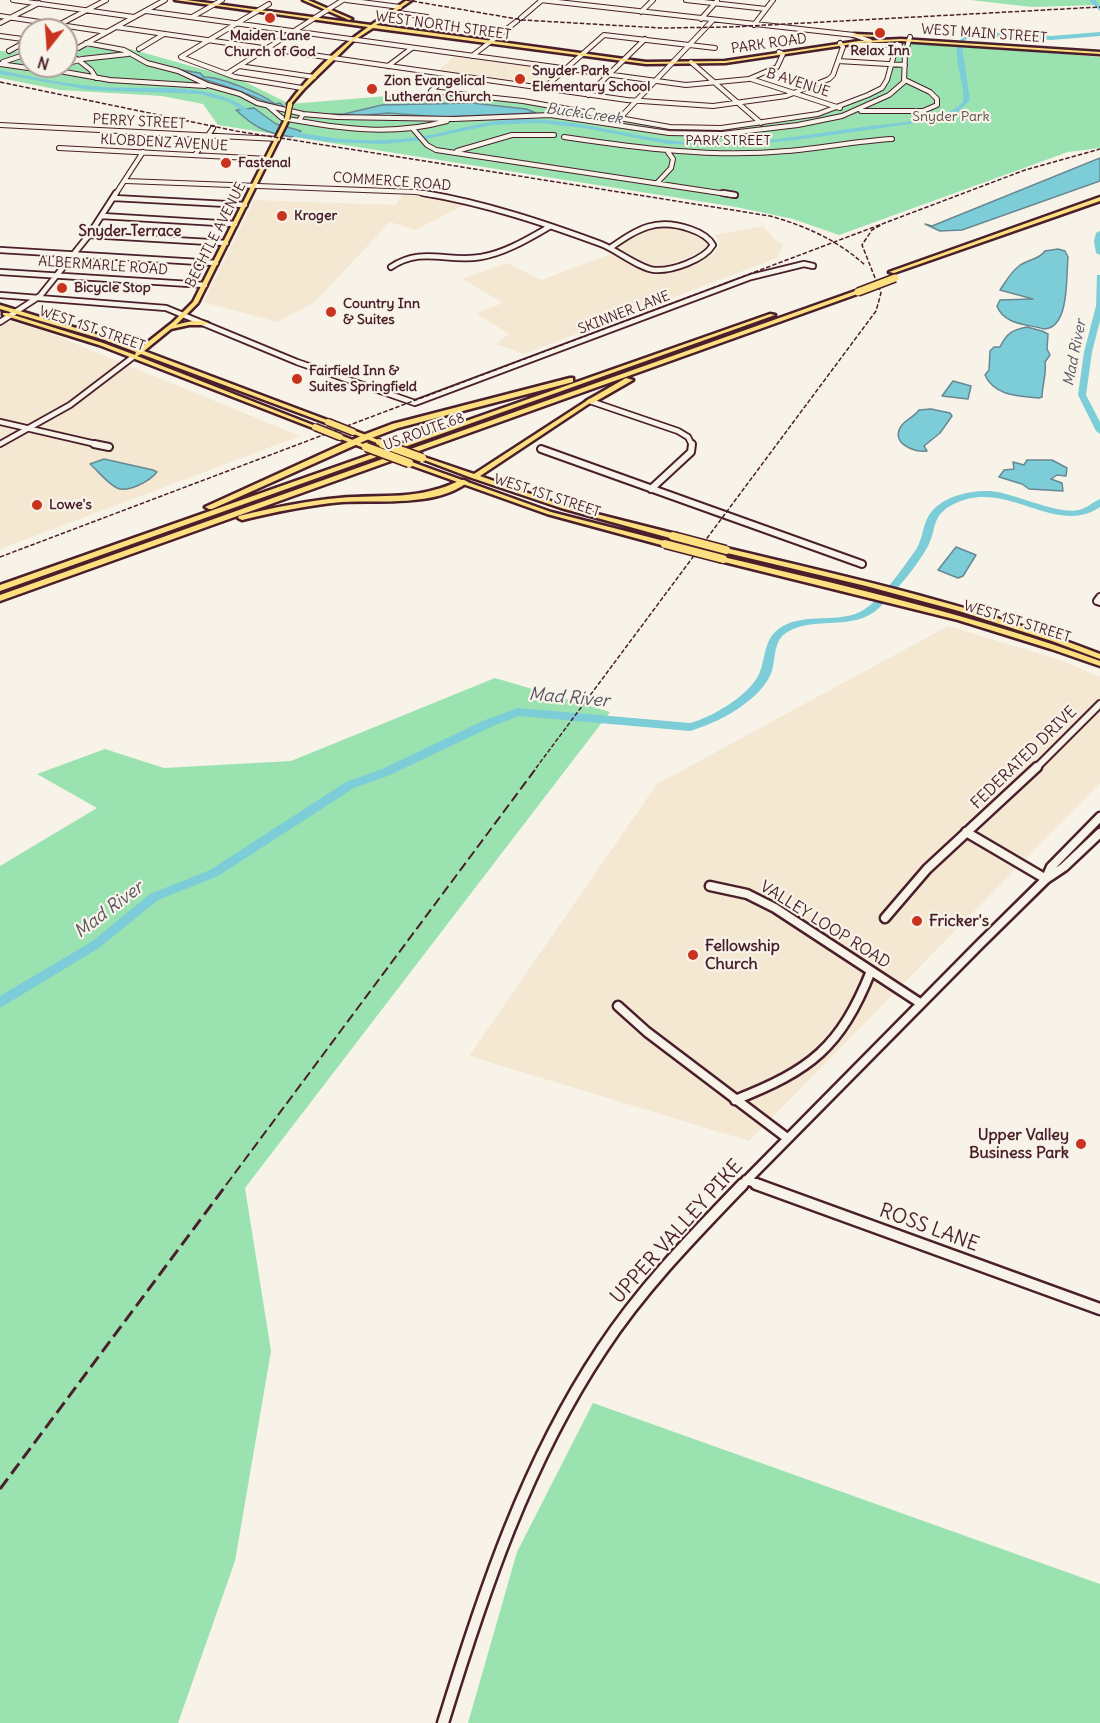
<!DOCTYPE html>
<html>
<head>
<meta charset="utf-8">
<style>
	body { margin:0 }
	#map { position:relative; width:1100px; height:1723px; overflow:hidden; background:#f7f3e8; font-family:Delius,sans-serif }
	canvas { display:block }
	.north { position:absolute; left:18px; top:18px; width:60px; height:60px; box-sizing:border-box; background:#f7f3e8; border:2px solid #b29e9c; border-radius:50%; rotate:197deg; font-size:16px; font-weight:700; line-height:24px; text-align:center; color:#4a1f2b }
	.north::after { content:''; display:block; margin:auto; width:21px; height:27px; background:#c8321e; clip-path:polygon(50% 0,100% 100%,50% 72%,0 100%) }
</style>
</head>
<body>
<div id="map">
<canvas width="1100" height="1723"></canvas>
<div class="north">N</div>
</div>
<script>
const ctx = document.querySelector('canvas').getContext('2d');
ctx.lineJoin = 'round';
function paint(path, color) {
  ctx.fillStyle = color;
  ctx.fill(path, 'evenodd');
}
function stroke(path, color, width, dash) {
  ctx.strokeStyle = color;
  ctx.lineWidth = width;
  ctx.lineCap = dash ? 'butt' : 'round';
  ctx.setLineDash(dash || []);
  ctx.stroke(path);
}
function write(font, color, halo, rows, align = 'center') {
  ctx.font = font + ' Delius,sans-serif';
  ctx.lineWidth = 4.5;
  ctx.setLineDash([]);
  ctx.textBaseline = 'middle';
  ctx.strokeStyle = halo;
  ctx.fillStyle = color;
  for (const [text, x, y, turn = 0] of rows) {
    ctx.save();
    ctx.translate(x, y);
    ctx.rotate((+turn || 0) * Math.PI / 180);
    ctx.textAlign = isNaN(turn) ? turn : align;
    if (halo) ctx.strokeText(text, 0, 0);
    ctx.fillText(text, 0, 0);
    ctx.restore();
  }
}
paint(new Path2D(`
	M 455,56 L 558,70 L 542,86 L 438,71 Z
	M 403,194 L 439,197 L 466,204 L 415,230 L 390,222 L 315,302 L 277,322 L 203,302 L 254,200 L 396,205 Z
	M 656,225 L 699,233 L 711,244 L 709,249 L 661,268 L 651,268 L 617,250 L 616,247 Z
	M 763,226 L 775,240 L 783,245 L 777,258 L 524,354 L 496,344 L 509,334 L 476,313 L 503,303 L 462,279 L 507,263 L 541,280 L 614,253 L 655,275 L 714,254 L 720,242 L 714,235 Z
	M 0,319 L 42,330 L 300,436 L 0,549 Z
	M 948,626 L 1061,660 L 1100,677 L 1100,783 L 749,1141 L 469,1056 L 657,784 Z`), '#f5e8d2');
paint(new Path2D(`
	M 970,0 L 1100,0 L 1100,5 L 1032,7 Z
	M 910,41 L 1100,57 L 1100,148 L 1068,152 L 839,235 L 793,219 L 736,207 L 218,125 L 203,104 L 162,96 L 60,90 L 0,78 L 0,51 L 30,52 L 30,66 L 66,66 L 66,47 L 123,47 L 241,80 L 290,104 L 436,92 L 523,101 L 685,128 L 714,128 L 799,118 L 840,108 L 880,89 L 889,76 L 897,44 Z
	M 495,678 L 610,712 L 245,1188 L 271,1351 L 235,1561 L 178,1723 L 0,1723 L 0,866 L 97,808 L 37,774 L 105,749 L 164,768 L 291,761 Z
	M 593,1403 L 1100,1584 L 1100,1723 L 468,1723 L 517,1552 Z`), '#9ae2b0');
const water = new Path2D(`
	M 182,70 L 200,73 L 204,77 C 220,77 261,93 275,104 L 280,103 L 285,108 C 270,104 258,98 244,93 C 223,84 202,81 182,70 Z
	M 472,103 L 526,109 L 536,113 L 441,117 L 388,113 L 358,116 L 331,114 L 344,114 L 382,105 Z
	M 254,108 L 276,124 L 301,131 L 292,137 C 266,133 255,128 236,110 Z
	M 1100,158 L 1100,181 L 962,230 L 940,231 L 925,224 L 932,226 Z
	M 1058,249 L 1065,251 L 1068,257 C 1066,276 1070,328 1044,329 C 1027,324 1004,325 997,306 L 1000,300 L 1033,299 L 1000,290 C 1006,281 1011,272 1019,266 C 1028,259 1039,260 1045,251 Z
	M 1027,327 L 1042,331 L 1048,334 L 1047,349 L 1050,355 L 1045,362 C 1047,374 1042,385 1042,397 L 1039,398 C 1019,396 994,396 985,375 L 989,370 L 990,351 L 994,347 L 1000,347 C 1007,333 1012,330 1027,327 Z
	M 953,381 L 971,386 L 968,399 L 942,396 Z
	M 931,409 L 950,413 L 952,416 L 940,433 L 924,446 L 927,451 C 913,453 889,442 902,425 C 907,419 914,417 919,410 Z
	M 104,459 L 153,470 L 157,472 C 150,481 128,493 117,488 C 107,483 98,471 90,464 Z
	M 1027,460 L 1052,460 L 1067,468 L 1066,476 L 1057,475 L 1051,479 L 1062,483 L 1063,491 L 1029,489 L 1022,484 L 999,477 L 1004,470 L 1014,469 L 1013,462 L 1024,465 Z
	M 956,547 L 976,555 L 963,576 L 958,578 L 938,570 Z`);
paint(water, '#7dcdd8');
stroke(water, '#698793', 1.5);
paint(new Path2D(`
	M 1089,0 L 1095,0 L 1100,6 L 1100,11 Z
	M 975,31 L 1051,36 L 1100,32 L 1100,36 L 1051,40 L 971,36 L 965,40 L 962,46 L 970,100 L 957,113 L 924,122 L 796,140 L 732,146 L 668,144 L 583,128 L 540,123 L 492,125 L 416,141 L 383,144 L 330,142 L 297,137 L 278,130 L 281,128 C 330,141 380,144 430,135 C 460,129 489,120 519,119 C 576,118 630,137 686,142 C 745,147 805,135 863,127 C 891,123 922,122 948,112 C 954,110 959,106 963,102 C 967,78 940,39 975,31 Z
	M 0,70 C 30,77 61,83 91,86 C 148,92 215,76 260,119 L 255,120 L 229,102 L 200,94 L 91,90 L 0,74 Z
	M 1100,231 L 1100,255 L 1096,253 L 1094,241 L 1096,233 Z
	M 1097,275 L 1100,275 L 1100,321 L 1092,352 L 1086,395 L 1100,422 L 1100,434 L 1096,431 L 1078,395 L 1084,352 L 1096,306 Z
	M 991,491 C 1017,494 1058,515 1079,510 C 1087,508 1093,502 1100,499 L 1100,507 C 1054,538 1006,476 952,505 C 931,516 937,529 928,546 C 916,568 897,589 880,607 C 854,634 808,613 782,636 C 774,645 775,660 772,671 C 762,700 718,723 690,731 L 519,716 L 493,726 L 390,775 L 354,788 L 218,876 L 158,900 L 99,948 L 0,1008 L 0,996 L 91,942 L 150,894 L 210,870 L 346,782 L 382,769 L 485,720 L 518,708 L 690,723 C 713,717 754,693 761,669 C 765,656 765,641 776,631 C 799,611 834,624 860,612 C 880,602 902,569 915,551 C 922,541 922,530 927,519 C 937,497 969,490 991,491 Z`), '#7dcdd8');
const minorFar4 = new Path2D(`
	M 13,0 L 134,17
	M 346,0 L 400,7
	M 540,0 L 854,35 L 870,41
	M 686,0 L 766,9
	M 269,4 L 181,57 L 235,77 L 302,88
	M 146,11 L 686,85 L 749,79 L 777,67 L 783,54 L 779,52
	M 392,12 L 427,17
	M 641,12 L 653,0
	M 0,16 L 107,32
	M 192,17 L 222,0
	M 521,18 L 542,0
	M 701,19 L 717,1
	M 0,23 L 39,3
	M 754,25 L 773,0
	M 116,27 L 627,100 L 713,106 L 786,96 L 829,79 L 833,75 L 843,47 L 840,43
	M 49,30 L 106,0
	M 0,36 L 30,40
	M 86,43 L 124,50 L 147,63 L 178,71 L 208,85 L 240,94 L 257,103 L 303,114 L 337,117 L 454,119 L 550,115 L 669,133 L 722,134 L 798,125 L 842,116 L 889,95 L 904,82 L 905,54 L 910,37
	M 855,45 L 900,45
	M 139,49 L 164,34
	M 66,50 L 78,48 L 165,0
	M 9,51 L 29,40
	M 472,56 L 517,21
	M 77,59 L 91,70 L 96,78
	M 838,61 L 905,65
	M 3,62 L 30,53
	M 691,62 L 761,123
	M 0,64 L 35,69
	M 66,64 L 82,59 L 128,54
	M 31,66 L 110,80 L 205,86
	M 239,66 L 314,77
	M 388,66 L 412,48
	M 228,73 L 343,0
	M 449,75 L 431,91 L 523,101 L 670,127 L 721,128 L 818,114 L 868,95 L 882,88 L 887,80 L 897,44
	M 751,79 L 840,108
	M 543,89 L 604,35 L 715,48
	M 588,95 L 645,39
	M 268,106 L 282,118 L 299,121
	M 861,111 L 923,111 L 937,105 L 937,99 L 930,92 L 905,80
	M 303,114 L 299,121 C 350,130 396,135 447,121
	M 617,121 L 713,20
	M 0,125 L 278,139
	M 414,130 L 427,145 L 436,150 L 733,195
	M 564,137 C 638,148 712,158 787,151 C 822,148 857,141 892,139
	M 59,148 L 268,159
	M 457,151 L 512,135 L 554,135
	M 195,155 L 213,128
	M 126,181 L 416,192 L 433,195
	M 657,183 L 671,168 L 673,159 L 668,152
	M 115,195 L 143,152`);
const minorFar3 = new Path2D(`
	M 423,193 C 484,203 544,223 601,244 C 617,250 640,269 655,270 C 672,271 704,260 713,245 C 708,236 699,232 690,229 C 655,217 638,229 610,248
	M 723,193 L 735,195
	M 114,198 L 245,205
	M 102,216 L 235,224
	M 89,235 L 226,243
	M 0,250 L 216,263
	M 391,267 C 422,246 448,263 481,257 C 505,253 528,239 549,227
	M 0,272 L 205,285
	M 0,295 L 166,308 L 297,362 L 415,403 L 751,277 L 804,264 L 813,266
	M 0,322 L 40,296 L 89,235 L 116,193
	M 590,401 L 678,431 L 688,437 L 692,445
	M 0,422 L 100,445
	M 0,444 L 70,405 L 133,357`);
const minorFar2 = new Path2D(`
	M 94,444 L 109,447
	M 541,449 L 862,564
	M 651,489 L 691,452 L 692,444
	M 1100,597 L 1097,601 L 1100,602
	M 1036,768 L 1100,704`);
const minorFar1 = new Path2D(`
	M 966,832 L 1046,879
	M 1046,878 L 1051,867 L 1100,817
	M 710,886 L 747,894 L 775,908 L 920,1003
	M 885,918 L 927,869 L 1037,767
	M 618,1006 L 647,1032 L 787,1138
	M 735,1100 C 811,1070 840,1048 871,971
	M 746,1180 L 761,1185
	M 742,1185 L 979,945 L 1046,879 L 1064,867 L 1100,833`);
const minor = new Path2D(`
	M 756,1184 L 1100,1309
	M 443,1723 C 483,1593 526,1463 602,1349 C 642,1288 693,1236 743,1184`);
const major = new Path2D(`
	M 175,0 L 186,0 L 371,25 L 407,0 L 412,0 L 376,25 L 646,62 L 725,61 L 859,41 L 901,39 L 1100,52 L 1100,54 L 901,41 L 859,43 L 725,63 L 646,64 L 373,28 L 353,41 L 304,89 L 290,105 L 288,104 C 309,75 338,48 368,27 Z
	M 303,0 L 308,0 L 352,19 L 349,20 Z
	M 854,34 L 877,35 L 879,36 L 877,37 L 853,36 Z
	M 287,118 L 289,119 L 198,303 L 176,325 C 186,322 198,319 208,323 L 205,325 L 189,325 L 171,329 L 144,351 L 330,421 L 330,423 L 326,423 L 141,354 L 137,356 L 318,427 L 313,428 L 99,345 L 3,315 L 3,313 L 7,313 L 103,343 L 135,355 L 136,352 L 102,339 L 0,309 L 0,305 L 106,337 L 139,349 L 173,322 L 193,302 L 285,119 Z
	M 588,400 L 593,401 L 480,476 L 565,506 L 676,534 L 676,538 L 670,538 L 561,508 L 472,478 L 419,458 L 420,457 L 424,457 L 474,474 Z
	M 353,430 L 381,441 L 382,442 L 377,443 L 351,433 L 350,432 Z
	M 340,435 L 368,446 L 369,447 L 364,448 L 338,438 L 337,437 Z
	M 409,461 L 551,512 L 668,542 L 669,544 L 665,546 L 547,514 L 407,464 L 406,463 Z
	M 723,548 L 726,548 C 852,578 979,606 1100,654 L 1100,659 L 1052,641 L 959,611 L 866,586 L 723,552 Z
	M 720,557 L 723,557 C 850,587 977,616 1100,661 L 1100,666 L 1051,649 L 958,620 L 720,561 Z`);
const highway = new Path2D(`
	M 1100,197 L 1100,201 L 894,273 L 889,272 Z
	M 858,290 L 861,292 L 860,293 L 0,601 L 0,595 Z
	M 770,314 L 775,315 L 0,591 L 0,585 Z
	M 570,378 L 573,378 L 573,382 L 398,428 L 369,439 L 212,509 L 209,509 L 205,507 L 363,435 L 392,424 Z
	M 626,378 L 633,380 L 593,403 L 586,401 Z
	M 461,480 L 464,480 L 468,482 C 436,507 380,500 342,502 C 308,505 275,512 242,520 L 238,518 L 239,516 C 272,508 305,501 339,498 C 384,494 418,501 461,480 Z`);
stroke(minorFar4, '#4a1f2b', 6);
stroke(minorFar3, '#4a1f2b', 8);
stroke(minorFar2, '#4a1f2b', 10);
stroke(minorFar1, '#4a1f2b', 13);
stroke(minor, '#4a1f2b', 15);
stroke(major, '#4a1f2b', 5);
stroke(highway, '#4a1f2b', 5);
stroke(minorFar4, '#f7f3e8', 4);
stroke(minorFar3, '#f7f3e8', 4.5);
stroke(minorFar2, '#f7f3e8', 6);
stroke(minorFar1, '#f7f3e8', 8);
stroke(minor, '#f7f3e8', 10);
paint(major, '#fce080');
paint(highway, '#fce080');
stroke(new Path2D(`
	M 406,0 L 523,20 L 662,28 L 731,27 L 1100,7
	M 0,82 L 236,131 L 770,216 C 806,226 837,240 865,265
	M 0,557 L 1025,170 L 1100,149
	M 536,768 L 876,311 L 881,293 L 862,245 L 872,230 L 883,224`), '#4a1f2b', 1.5, [4.5, 2]);
stroke(new Path2D(`
	M 226,1185 L 537,767`), '#4a1f2b', 2, [10, 4.5]);
stroke(new Path2D(`
	M 0,1489 L 227,1184`), '#4a1f2b', 3, [13, 6]);
const majorBridgeFar2 = new Path2D(`
	M 287,119 L 290,104`);
const majorBridgeFar1 = new Path2D(`
	M 328,422 L 353,432
	M 315,427 L 340,437
	M 379,442 L 387,445`);
const majorBridge = new Path2D(`
	M 383,444 L 422,458
	M 366,447 L 409,463
	M 673,536 L 726,550
	M 665,544 L 723,559`);
const highwayBridge = new Path2D(`
	M 858,292 L 895,278`);
stroke(majorBridgeFar2, '#4a1f2b', 7, []);
stroke(majorBridgeFar1, '#4a1f2b', 9, []);
stroke(majorBridge, '#4a1f2b', 11, []);
stroke(highwayBridge, '#4a1f2b', 10, []);
stroke(majorBridgeFar2, '#fce080', 4.5);
stroke(majorBridgeFar1, '#fce080', 6);
stroke(majorBridge, '#fce080', 8);
stroke(highwayBridge, '#fce080', 7);
for (const [x, y, r, color] of [
	[270,18,6,"#c8321e"],
	[880,33,6,"#c8321e"],
	[520,79,6,"#c8321e"],
	[372,89,6,"#c8321e"],
	[226,163,6,"#c8321e"],
	[282,216,6,"#c8321e"],
	[62,288,6,"#c8321e"],
	[331,312,6,"#c8321e"],
	[297,379,6,"#c8321e"],
	[37,505,6,"#c8321e"],
	[917,921,6,"#c8321e"],
	[693,955,6,"#c8321e"],
	[1081,1144,6,"#c8321e"]
]) {
  const dot = new Path2D();
  dot.arc(x, y, r, 0, 2 * Math.PI);
  ctx.fillStyle = color;
  ctx.fill(dot);
  stroke(dot, '#f7f3e8', 2);
}
write('14px', '#4a1f2b', '#f7f3e8', [
	["WEST NORTH STREET",443,26,8],
	["WEST MAIN STREET",984,34,4],
	["PARK ROAD",769,44,-8],
	["B AVENUE",798,83,18],
	["PERRY STREET",139,122,3],
	["PARK STREET",728,141],
	["KLOBDENZ AVENUE",164,143,3],
	["COMMERCE ROAD",392,182,4],
	["BECHTLE AVENUE",216,235,-63],
	["ALBERMARLE ROAD",103,266,4],
	["SKINNER LANE",624,313,-21],
	["WEST 1ST STREET",92,329,19],
	["US ROUTE 68",424,432,-20],
	["WEST 1ST STREET",547,496,18],
	["WEST 1ST STREET",1017,622,17]
]);
write('bold 14px', '#4a1f2b', '#f7f3e8', [
	["Maiden Lane",270,36,"center"],
	["Church of God",270,52,"center"],
	["Relax Inn",880,51,"center"],
	["Snyder Park",532,71],
	["Elementary School",532,87],
	["Zion Evangelical",384,81],
	["Lutheran Church",384,97],
	["Fastenal",238,163],
	["Kroger",294,216],
	["Bicycle Stop",74,288],
	["Country Inn",343,304],
	["& Suites",343,320],
	["Fairfield Inn &",309,371],
	["Suites Springfield",309,387],
	["Lowe's",49,505]
], 'left');
write('14px', '#5e504c', '#f7f3e8', [
	["Snyder Park",951,117]
]);
write('italic 15px', '#59535f', '#f7f3e8', [
	["Buck Creek",584,114,8],
	["Mad River",1075,353,-79]
]);
write('bold 15px', '#4a1f2b', '#f7f3e8', [
	["Snyder Terrace",130,232]
]);
write('16px', '#4a1f2b', '#f7f3e8', [
	["FEDERATED DRIVE",1024,758,-44],
	["VALLEY LOOP ROAD",825,925,32]
]);
write('bold 16px', '#4a1f2b', '#f7f3e8', [
	["Fricker's",929,921],
	["Fellowship",705,946],
	["Church",705,964],
	["Upper Valley",1069,1135,"right"],
	["Business Park",1069,1153,"right"]
], 'left');
write('italic 18px', '#59535f', '#f7f3e8', [
	["Mad River",569,698,5],
	["Mad River",109,910,-37]
]);
write('20px', '#4a1f2b', '#f7f3e8', [
	["ROSS LANE",929,1228,20],
	["UPPER VALLEY PIKE",677,1232,-48]
]);
</script>
</body>
</html>
